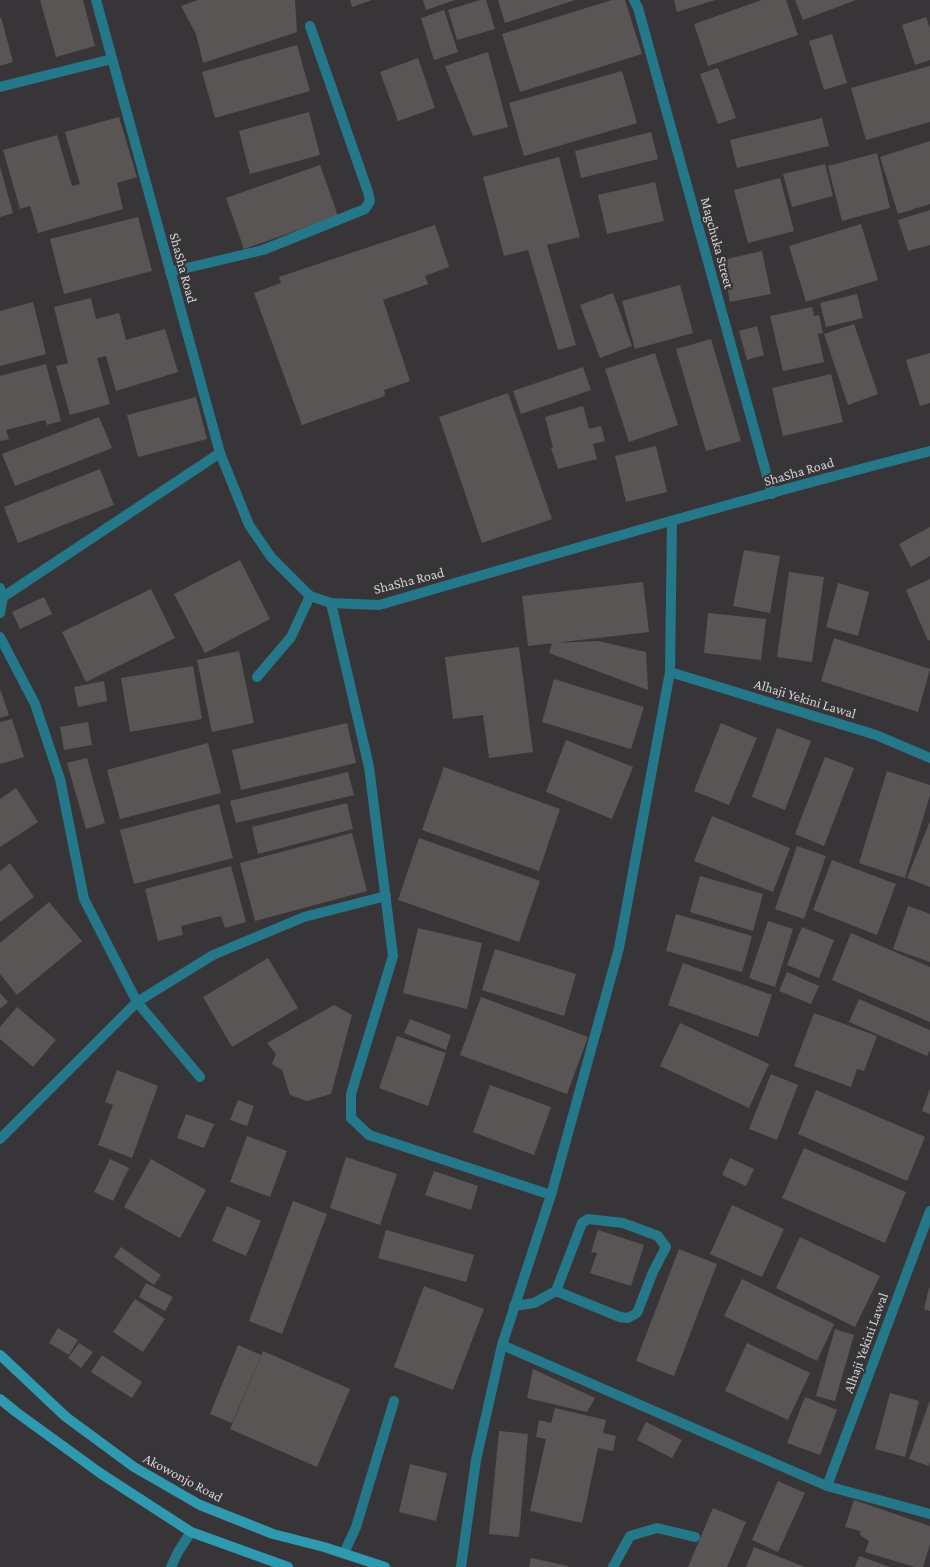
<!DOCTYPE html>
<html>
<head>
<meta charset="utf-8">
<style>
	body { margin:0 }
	canvas { display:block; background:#373537 }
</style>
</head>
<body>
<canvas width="930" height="1567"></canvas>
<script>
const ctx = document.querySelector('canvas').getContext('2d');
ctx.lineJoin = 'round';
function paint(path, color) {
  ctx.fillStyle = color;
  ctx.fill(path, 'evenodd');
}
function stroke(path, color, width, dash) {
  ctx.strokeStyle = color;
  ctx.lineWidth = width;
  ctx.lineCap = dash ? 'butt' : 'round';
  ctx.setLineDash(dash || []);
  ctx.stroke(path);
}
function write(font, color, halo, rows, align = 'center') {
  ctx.font = font + ' "Crimson Pro",serif';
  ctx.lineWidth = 4.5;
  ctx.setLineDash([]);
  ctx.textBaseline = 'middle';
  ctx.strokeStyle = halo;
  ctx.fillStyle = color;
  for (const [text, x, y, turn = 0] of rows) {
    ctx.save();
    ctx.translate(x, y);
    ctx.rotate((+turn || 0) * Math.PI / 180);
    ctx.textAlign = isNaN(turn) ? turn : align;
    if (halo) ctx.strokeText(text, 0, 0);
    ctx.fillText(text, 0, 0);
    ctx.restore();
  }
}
paint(new Path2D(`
	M 40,0 L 83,0 L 95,46 L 56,57 Z
	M 198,0 L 295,0 L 297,32 L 203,63 L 196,34 L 181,6 Z
	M 350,0 L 372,0 L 352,7 Z
	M 423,0 L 455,0 L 426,10 Z
	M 480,0 L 486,0 L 495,29 L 457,40 L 448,10 Z
	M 498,0 L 575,0 L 505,23 Z
	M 612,0 L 625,0 L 642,54 L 520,92 L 502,34 Z
	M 674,0 L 715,0 L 677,12 Z
	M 762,0 L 786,0 L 798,35 L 708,66 L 694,24 Z
	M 795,0 L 856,0 L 803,20 Z
	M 444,10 L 458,52 L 434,60 L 421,18 Z
	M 1,17 L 13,62 L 0,66 L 0,18 Z
	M 926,17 L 930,28 L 930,60 L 915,65 L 902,25 Z
	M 832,34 L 847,83 L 824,90 L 809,41 Z
	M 297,45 L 310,91 L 215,118 L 202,72 Z
	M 488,52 L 508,127 L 473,136 L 445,66 Z
	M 418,58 L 435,108 L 398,121 L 380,72 Z
	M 930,66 L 930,122 L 866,140 L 851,88 Z
	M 718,68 L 736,118 L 718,124 L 700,74 Z
	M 622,71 L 637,123 L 524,156 L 509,103 Z
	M 309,112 L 320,155 L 250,174 L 239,131 Z
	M 119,117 L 137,177 L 117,183 L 123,209 L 38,233 L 30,206 L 20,209 L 3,150 L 57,135 L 72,186 L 80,184 L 65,132 Z
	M 822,118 L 829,146 L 737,168 L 730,140 Z
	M 651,132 L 658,159 L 581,178 L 575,151 Z
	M 930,141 L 930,204 L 898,214 L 880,157 Z
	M 877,153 L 890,208 L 842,221 L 828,166 Z
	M 559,157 L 580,237 L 547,245 L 576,345 L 558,350 L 528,250 L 504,256 L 483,177 Z
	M 825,164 L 833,196 L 792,207 L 783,174 Z
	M 320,165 L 338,216 L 244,249 L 226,198 Z
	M 0,167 L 13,213 L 0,217 Z
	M 780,178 L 794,231 L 748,243 L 734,190 Z
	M 655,182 L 664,221 L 607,234 L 598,195 Z
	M 930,210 L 930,245 L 908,251 L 898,220 Z
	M 138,217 L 152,271 L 64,294 L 50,239 Z
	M 861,224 L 878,280 L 806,302 L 789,246 Z
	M 435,225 L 449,267 L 425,276 L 428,284 L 383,300 L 410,381 L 384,390 L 385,396 L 302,425 L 254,293 L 281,283 L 279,277 Z
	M 762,251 L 771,294 L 730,302 L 722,260 Z
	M 680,285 L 693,333 L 635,349 L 622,301 Z
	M 613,293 L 632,346 L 600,358 L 580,305 Z
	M 857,294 L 863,318 L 826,327 L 820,303 Z
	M 91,298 L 96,319 L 119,313 L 126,340 L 165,329 L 178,372 L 116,391 L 106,356 L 97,358 L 110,404 L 70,415 L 56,366 L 68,363 L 54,307 Z
	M 33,302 L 46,354 L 0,366 L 0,311 Z
	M 812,307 L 814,316 L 819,315 L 823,333 L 818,334 L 824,362 L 783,371 L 770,316 Z
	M 854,324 L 878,394 L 848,405 L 824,334 Z
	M 757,326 L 764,355 L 747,360 L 739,331 Z
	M 711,339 L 741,441 L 706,451 L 676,349 Z
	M 655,353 L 678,425 L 629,442 L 605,369 Z
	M 930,353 L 930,403 L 920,406 L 906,360 Z
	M 46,364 L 61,421 L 47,425 L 45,420 L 6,430 L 9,439 L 0,441 L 0,376 Z
	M 583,367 L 591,390 L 521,414 L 513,391 Z
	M 831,374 L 843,422 L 783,436 L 772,388 Z
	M 508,393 L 552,519 L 482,543 L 439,417 Z
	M 196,397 L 207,439 L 138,457 L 127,415 Z
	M 583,406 L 589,429 L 601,426 L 605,441 L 593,444 L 597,459 L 558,469 L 551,448 L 553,447 L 545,417 Z
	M 99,417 L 112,448 L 15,486 L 2,454 Z
	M 656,446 L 667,492 L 626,502 L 615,456 Z
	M 100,469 L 114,505 L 18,543 L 4,507 Z
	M 930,527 L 930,556 L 911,567 L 899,544 Z
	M 744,550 L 780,556 L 770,613 L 733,606 Z
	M 240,560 L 270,619 L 205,653 L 174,594 Z
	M 789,572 L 824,577 L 812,662 L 777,657 Z
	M 930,579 L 930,640 L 928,641 L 906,590 Z
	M 643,582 L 649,632 L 528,646 L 522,596 Z
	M 838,583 L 869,592 L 858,636 L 826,627 Z
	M 151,589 L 175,638 L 86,682 L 62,632 Z
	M 44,597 L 52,614 L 20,629 L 12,612 Z
	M 708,613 L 766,619 L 761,660 L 704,653 Z
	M 834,638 L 930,669 L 918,712 L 821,681 Z
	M 598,641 L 646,652 L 648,690 L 549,653 L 552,643 Z
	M 519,647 L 533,752 L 489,758 L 483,715 L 453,719 L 445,657 Z
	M 239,651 L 254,723 L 212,732 L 197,660 Z
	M 193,666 L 202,719 L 130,732 L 121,678 Z
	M 554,679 L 644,707 L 631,749 L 542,722 Z
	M 104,681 L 107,701 L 78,707 L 74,687 Z
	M 0,689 L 9,715 L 0,718 Z
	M 12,719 L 24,757 L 0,764 L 0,722 Z
	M 88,722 L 92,745 L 64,750 L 60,727 Z
	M 347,723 L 356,763 L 241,790 L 232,750 Z
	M 721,723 L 757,738 L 729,805 L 694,791 Z
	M 777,728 L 811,741 L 785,810 L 752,797 Z
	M 566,740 L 633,767 L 612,819 L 546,792 Z
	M 208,743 L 221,793 L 120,819 L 107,770 Z
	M 825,757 L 854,768 L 824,846 L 795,834 Z
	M 87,758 L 105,823 L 86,829 L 67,763 Z
	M 444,767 L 560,809 L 539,871 L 422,830 Z
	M 887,771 L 930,785 L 930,795 L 905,878 L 859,863 Z
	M 348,772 L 354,795 L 236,823 L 230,801 Z
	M 16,788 L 38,822 L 0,847 L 0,799 Z
	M 347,803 L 353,829 L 258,854 L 252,827 Z
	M 219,804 L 233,858 L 134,884 L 120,830 Z
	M 712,816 L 790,848 L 773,892 L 694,861 Z
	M 930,821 L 930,887 L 907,878 Z
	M 352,833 L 367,891 L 255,921 L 240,863 Z
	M 419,838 L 540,881 L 519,942 L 398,900 Z
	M 797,846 L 826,856 L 804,919 L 775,909 Z
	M 832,860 L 896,884 L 877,935 L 813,910 Z
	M 10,863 L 34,897 L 0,922 L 0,871 Z
	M 231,866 L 246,922 L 225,928 L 221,916 L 181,926 L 183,935 L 158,941 L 145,889 Z
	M 700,876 L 763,894 L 753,931 L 690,912 Z
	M 49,902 L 82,941 L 17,995 L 0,974 L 0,943 Z
	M 908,906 L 930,914 L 930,962 L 893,949 Z
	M 676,914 L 752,936 L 742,972 L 666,951 Z
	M 768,921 L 793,929 L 775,987 L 749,978 Z
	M 802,927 L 834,940 L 819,978 L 787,965 Z
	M 418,928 L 482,943 L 467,1009 L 403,993 Z
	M 851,933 L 930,967 L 930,1022 L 832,980 Z
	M 495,949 L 576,974 L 564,1016 L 482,990 Z
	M 268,958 L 298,1008 L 232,1047 L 203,997 Z
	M 683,963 L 772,995 L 758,1037 L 668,1005 Z
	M 787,972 L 819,986 L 811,1004 L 779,991 Z
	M 0,993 L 8,1002 L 0,1009 Z
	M 481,997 L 588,1037 L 567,1094 L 460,1055 Z
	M 859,999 L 930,1030 L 930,1050 L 927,1056 L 849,1022 Z
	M 334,1005 L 352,1015 L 331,1094 L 307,1101 L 290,1095 L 282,1070 L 272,1064 L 276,1054 L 267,1043 Z
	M 17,1007 L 56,1040 L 33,1067 L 0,1039 L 0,1027 Z
	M 814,1013 L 877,1036 L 864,1071 L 857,1069 L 851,1087 L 794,1066 Z
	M 410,1019 L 451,1035 L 446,1050 L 404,1033 Z
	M 680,1023 L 769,1064 L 749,1108 L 660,1066 Z
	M 397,1036 L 446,1053 L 428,1106 L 379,1088 Z
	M 117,1070 L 158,1086 L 132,1158 L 98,1145 L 113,1105 L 105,1102 Z
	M 771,1074 L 798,1085 L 777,1140 L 749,1129 Z
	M 490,1085 L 551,1107 L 534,1155 L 473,1132 Z
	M 930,1088 L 930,1114 L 922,1111 Z
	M 816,1090 L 925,1137 L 907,1181 L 798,1134 Z
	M 238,1100 L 254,1106 L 247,1126 L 230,1120 Z
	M 186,1114 L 214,1124 L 204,1148 L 177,1138 Z
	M 247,1136 L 287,1151 L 270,1197 L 230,1182 Z
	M 804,1148 L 906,1192 L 885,1243 L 782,1198 Z
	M 346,1157 L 397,1174 L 380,1225 L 330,1208 Z
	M 730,1158 L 754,1169 L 746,1186 L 722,1175 Z
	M 110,1159 L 129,1168 L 113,1201 L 94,1192 Z
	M 151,1159 L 206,1190 L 180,1238 L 124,1207 Z
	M 434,1171 L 478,1186 L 471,1210 L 425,1195 Z
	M 293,1201 L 327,1214 L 282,1334 L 249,1321 Z
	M 732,1205 L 784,1229 L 762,1277 L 710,1254 Z
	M 227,1206 L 261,1221 L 246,1256 L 212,1241 Z
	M 386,1230 L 474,1255 L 466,1282 L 378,1258 Z
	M 598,1230 L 644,1245 L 631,1286 L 590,1273 L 597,1253 L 591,1252 Z
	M 800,1237 L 880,1276 L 855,1327 L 776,1288 Z
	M 121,1247 L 161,1275 L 154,1285 L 114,1257 Z
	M 679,1249 L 717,1264 L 674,1376 L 636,1361 Z
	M 742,1279 L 834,1324 L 817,1361 L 724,1316 Z
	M 146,1283 L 173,1297 L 165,1311 L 139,1297 Z
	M 424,1286 L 484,1309 L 453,1390 L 394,1367 Z
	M 929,1288 L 930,1288 L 930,1311 L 924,1309 Z
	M 135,1299 L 165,1319 L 143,1352 L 113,1332 Z
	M 58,1328 L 78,1340 L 69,1355 L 49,1343 Z
	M 835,1329 L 854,1335 L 835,1401 L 816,1396 Z
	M 79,1343 L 93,1352 L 81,1368 L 68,1358 Z
	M 747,1343 L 810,1373 L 788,1420 L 725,1391 Z
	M 238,1345 L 261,1355 L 232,1423 L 210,1414 Z
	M 263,1351 L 350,1389 L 317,1467 L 230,1429 Z
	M 102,1355 L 142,1382 L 132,1398 L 91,1372 Z
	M 533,1369 L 595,1398 L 587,1412 L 527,1398 Z
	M 890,1393 L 919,1401 L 905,1457 L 875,1449 Z
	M 805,1397 L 837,1410 L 820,1455 L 787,1443 Z
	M 930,1400 L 930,1461 L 929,1466 L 909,1459 Z
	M 555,1408 L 606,1420 L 603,1433 L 616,1436 L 613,1451 L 598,1448 L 582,1523 L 530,1511 L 546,1439 L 536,1437 L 539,1420 L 551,1423 Z
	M 646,1422 L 682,1440 L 672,1458 L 637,1440 Z
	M 499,1431 L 528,1434 L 519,1537 L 489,1534 Z
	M 410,1464 L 447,1473 L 436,1521 L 399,1512 Z
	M 778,1481 L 805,1493 L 778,1552 L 752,1540 Z
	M 854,1500 L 930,1526 L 930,1544 L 923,1567 L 915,1567 L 865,1552 L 869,1541 L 860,1535 L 860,1531 L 845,1527 Z
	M 713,1508 L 746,1522 L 727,1567 L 688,1567 Z
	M 754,1547 L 805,1567 L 746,1567 Z
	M 859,1556 L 890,1567 L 855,1567 Z
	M 531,1558 L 568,1566 L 568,1567 L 529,1567 Z`), '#595554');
stroke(new Path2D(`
	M 170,272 L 263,250 L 365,209 L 370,201 L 368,192 L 310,26
	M 257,677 L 291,637 L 310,596
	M 514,1306 L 534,1303 L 556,1291 L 582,1223 L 588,1219 L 623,1223 L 658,1236 L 666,1247 L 653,1272 L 637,1313 L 628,1318 L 620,1317 L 556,1291
	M 344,1553 L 356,1527 L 394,1401
	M 171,1567 L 178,1552 L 191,1532
	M 613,1567 L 630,1536 L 657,1528 L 695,1537`), '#25788a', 10);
stroke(new Path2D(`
	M 634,0 L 638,8 L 772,494
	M 0,87 L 112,59
	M 0,588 L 3,597 L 0,613
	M 3,597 L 220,453
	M 331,603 L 369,767 L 393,956 L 351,1094 L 351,1118 L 369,1135 L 551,1195
	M 0,637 L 35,704 L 60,779 L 84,899 L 137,1002 L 200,1077
	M 670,672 L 876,735 L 930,758
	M 0,1139 L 137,1002 L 213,955 L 304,917 L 386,896
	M 502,1345 L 827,1486 L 930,1514
	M 827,1486 L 930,1211
	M 461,1567 L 476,1460 L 502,1345 L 551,1195 L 619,948 L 670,672 L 672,521`), '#25788a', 10);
stroke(new Path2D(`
	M 96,0 L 220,453 L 249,525 L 271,557 L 310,596 L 331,603 L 379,605 C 562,552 745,498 930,451`), '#25788a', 10);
stroke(new Path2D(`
	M 0,1355 L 66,1417 L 134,1467 L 200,1505 L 273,1534 L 324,1547 L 385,1567
	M 0,1399 L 16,1412 L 100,1473 L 191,1532 L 288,1567`), '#2f99b0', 10);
write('14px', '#d4d3d5', '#373537', [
	["Magchuka Street",717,243,75],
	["ShaSha Road",183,268,75],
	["ShaSha Road",799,472,-16],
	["ShaSha Road",409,581,-14],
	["Alhaji Yekini Lawal",805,699,17],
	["Alhaji Yekini Lawal",866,1343,-70],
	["Akowonjo Road",183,1478,28]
]);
</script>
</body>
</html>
